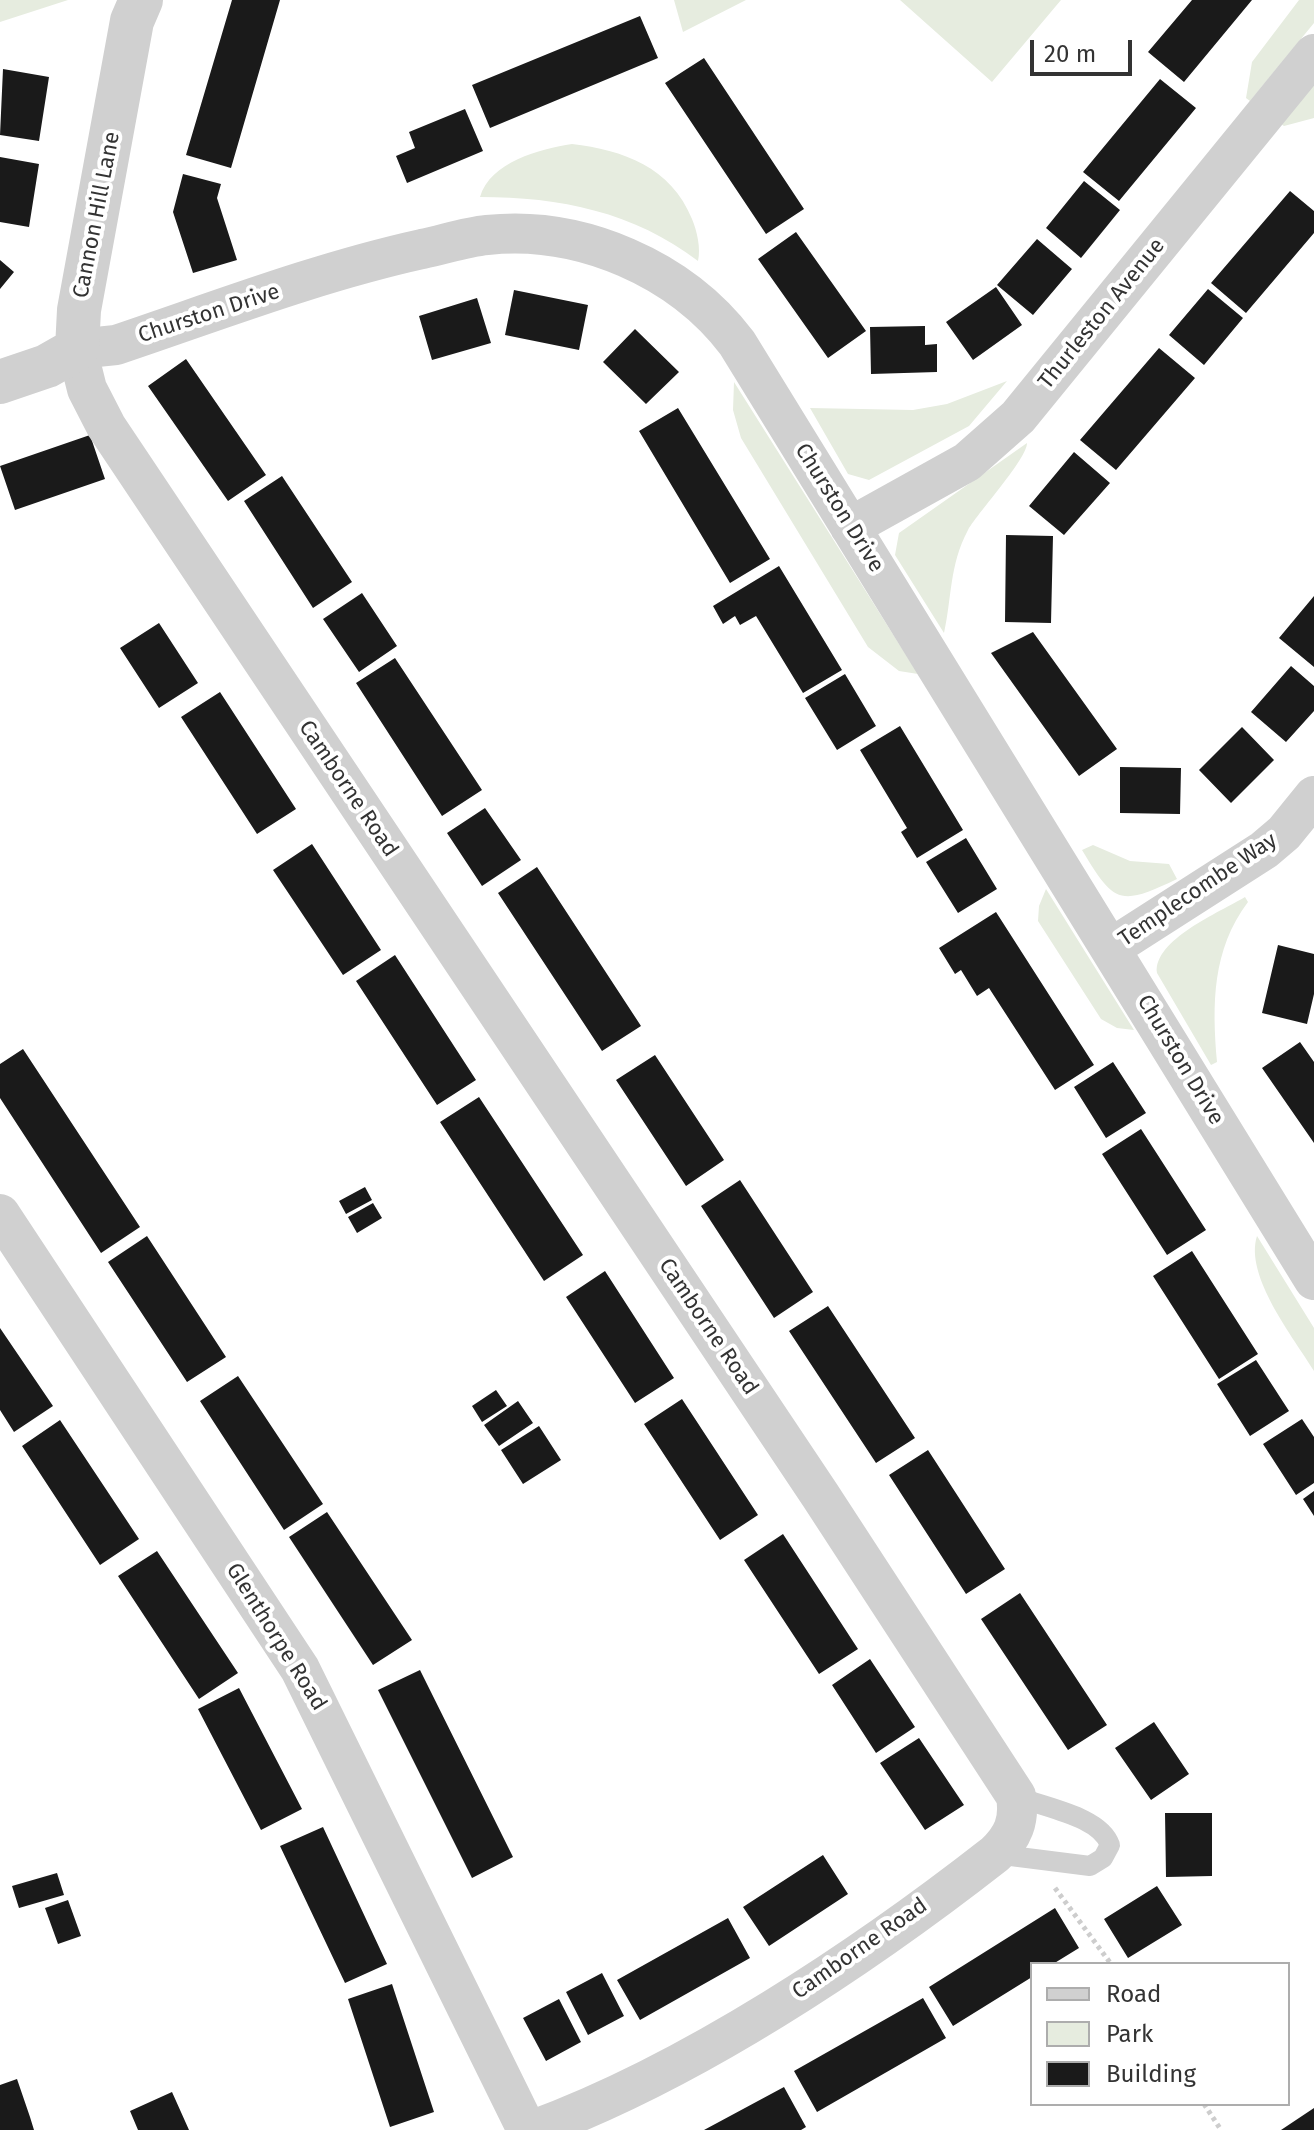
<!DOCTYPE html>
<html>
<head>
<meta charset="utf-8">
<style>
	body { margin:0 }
	#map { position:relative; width:1314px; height:2130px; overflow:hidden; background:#fff; font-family:"Fira Sans",sans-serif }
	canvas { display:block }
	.legend { position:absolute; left:1030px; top:1962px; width:260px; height:144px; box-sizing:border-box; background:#fff; border:2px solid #adadad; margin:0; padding:10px 14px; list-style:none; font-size:24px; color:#333 }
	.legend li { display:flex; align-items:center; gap:16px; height:40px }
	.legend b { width:40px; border:2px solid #adadad }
	.scale { position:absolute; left:1030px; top:40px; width:102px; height:36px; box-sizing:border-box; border:4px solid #333; border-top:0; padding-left:10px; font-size:24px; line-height:28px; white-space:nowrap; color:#333; -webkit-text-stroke:6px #fff; paint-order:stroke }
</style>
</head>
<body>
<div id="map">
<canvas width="1314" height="2130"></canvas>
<ul class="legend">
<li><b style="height:10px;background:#d0d0d0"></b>Road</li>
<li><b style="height:22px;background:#e6ecdf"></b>Park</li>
<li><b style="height:22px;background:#1a1a1a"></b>Building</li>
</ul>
<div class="scale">20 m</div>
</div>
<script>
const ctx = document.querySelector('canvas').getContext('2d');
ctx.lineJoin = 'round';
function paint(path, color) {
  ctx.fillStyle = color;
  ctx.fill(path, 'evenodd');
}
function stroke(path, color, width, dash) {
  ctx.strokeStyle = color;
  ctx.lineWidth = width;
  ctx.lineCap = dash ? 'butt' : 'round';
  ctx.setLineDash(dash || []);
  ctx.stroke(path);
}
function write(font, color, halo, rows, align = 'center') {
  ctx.font = font + ' "Fira Sans",sans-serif';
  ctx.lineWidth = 8;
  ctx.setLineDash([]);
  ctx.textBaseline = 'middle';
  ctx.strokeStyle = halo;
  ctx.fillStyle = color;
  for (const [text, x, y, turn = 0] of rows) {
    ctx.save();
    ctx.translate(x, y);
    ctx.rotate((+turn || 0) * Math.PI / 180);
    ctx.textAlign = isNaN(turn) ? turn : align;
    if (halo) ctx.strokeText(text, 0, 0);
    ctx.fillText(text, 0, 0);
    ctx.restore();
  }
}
paint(new Path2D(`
	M 0,0 L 68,0 L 0,22 Z
	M 674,0 L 746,0 L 683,32 Z
	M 900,0 L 1061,0 L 992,82 Z
	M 1299,0 L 1314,0 L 1314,23 L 1250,101 L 1246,98 L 1252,62 Z
	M 1314,84 L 1314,118 L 1284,126 L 1281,124 Z
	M 572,144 C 623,150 671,167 692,219 C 697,231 701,248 698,261 C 634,212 560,197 480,197 C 490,162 540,149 572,144 Z
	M 1007,381 L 969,426 L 869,480 L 848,474 L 810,408 L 913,410 L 947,404 Z
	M 734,382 L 918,674 L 899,671 L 868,647 L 741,438 L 733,410 Z
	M 1027,443 C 1027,459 980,510 968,530 C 949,566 952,598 944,633 L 895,555 L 899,533 Z
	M 1093,845 L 1130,861 L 1169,864 L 1177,879 C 1119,907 1114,903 1082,850 Z
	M 1046,889 L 1134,1030 L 1117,1028 L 1101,1019 L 1038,921 L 1039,906 Z
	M 1245,897 L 1248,902 C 1212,950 1212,1004 1217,1062 L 1211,1065 L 1157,973 C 1153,940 1220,912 1245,897 Z
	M 1257,1236 L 1314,1328 L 1314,1371 C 1294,1338 1244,1276 1257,1236 Z`), '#e6ecdf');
paint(new Path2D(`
	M 232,0 L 280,0 L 231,168 L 186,155 Z
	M 1192,0 L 1252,0 L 1184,82 L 1148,52 Z
	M 640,16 L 658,58 L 490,128 L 472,85 Z
	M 704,58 L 804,209 L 766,234 L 665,83 Z
	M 3,69 L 49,77 L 39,141 L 0,135 Z
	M 1160,79 L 1196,108 L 1119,201 L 1083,172 Z
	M 465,109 L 483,151 L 407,183 L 396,156 L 415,148 L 409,132 Z
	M 0,157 L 39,164 L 29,227 L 0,222 Z
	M 183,174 L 221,184 L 217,198 L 237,260 L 193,273 L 173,212 Z
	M 1084,181 L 1120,210 L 1081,258 L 1046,228 Z
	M 1290,191 L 1314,211 L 1314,233 L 1246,313 L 1211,283 Z
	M 796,232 L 866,331 L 828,358 L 758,259 Z
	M 1037,239 L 1072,269 L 1033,315 L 997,285 Z
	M 0,260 L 14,272 L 0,289 Z
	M 996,287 L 1022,325 L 973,360 L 946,322 Z
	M 1208,289 L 1243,318 L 1204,365 L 1169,335 Z
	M 514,290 L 588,305 L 579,350 L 505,335 Z
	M 477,298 L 491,343 L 432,360 L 419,316 Z
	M 925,326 L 925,345 L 937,344 L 937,372 L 871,374 L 870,327 Z
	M 635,329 L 679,372 L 646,404 L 603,362 Z
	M 1159,348 L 1195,378 L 1116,470 L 1080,440 Z
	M 186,359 L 266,475 L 228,501 L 148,386 Z
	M 678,408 L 770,559 L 730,583 L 639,431 Z
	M 90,435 L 105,479 L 15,510 L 0,466 Z
	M 1074,452 L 1110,483 L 1064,535 L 1029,506 Z
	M 282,476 L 352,582 L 313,608 L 244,501 Z
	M 1006,535 L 1053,536 L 1051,623 L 1005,622 Z
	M 779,566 L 842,670 L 803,693 L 756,616 L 740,625 L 735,616 L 723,624 L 713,606 Z
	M 362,593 L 397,646 L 359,672 L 323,619 Z
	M 1314,596 L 1314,667 L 1279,638 Z
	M 159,623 L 198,683 L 159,708 L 120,648 Z
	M 1033,632 L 1117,749 L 1079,776 L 991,653 Z
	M 395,658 L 482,790 L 442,816 L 356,683 Z
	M 1291,666 L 1314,686 L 1314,711 L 1286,742 L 1251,712 Z
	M 845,674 L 876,726 L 837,750 L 805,698 Z
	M 220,692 L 296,809 L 257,834 L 181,717 Z
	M 900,726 L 963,830 L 917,858 L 901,832 L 907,828 L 860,750 Z
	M 1242,727 L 1274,760 L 1231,803 L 1199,770 Z
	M 1120,767 L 1181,768 L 1180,814 L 1120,813 Z
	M 485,808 L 521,860 L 482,886 L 447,833 Z
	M 966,838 L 997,889 L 958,913 L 926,862 Z
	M 312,844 L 381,950 L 343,975 L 273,870 Z
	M 537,867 L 641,1026 L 602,1051 L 498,893 Z
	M 996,912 L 1094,1065 L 1055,1090 L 989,988 L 977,996 L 961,970 L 955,974 L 939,948 Z
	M 1278,945 L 1314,954 L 1314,994 L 1307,1024 L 1262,1013 Z
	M 395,955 L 476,1080 L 437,1105 L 356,981 Z
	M 1300,1042 L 1314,1062 L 1314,1143 L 1262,1068 Z
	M 23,1049 L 140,1227 L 101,1253 L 0,1098 L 0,1064 Z
	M 655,1055 L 724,1160 L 686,1186 L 616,1080 Z
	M 1113,1062 L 1146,1113 L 1106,1138 L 1074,1087 Z
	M 479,1097 L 583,1255 L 544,1281 L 440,1122 Z
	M 1141,1129 L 1206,1230 L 1167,1255 L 1102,1154 Z
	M 740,1180 L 813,1292 L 774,1318 L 701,1206 Z
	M 365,1187 L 372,1200 L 346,1214 L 339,1201 Z
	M 373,1203 L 382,1218 L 357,1233 L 348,1217 Z
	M 147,1236 L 226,1357 L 187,1382 L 108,1262 Z
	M 1192,1251 L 1258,1354 L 1219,1379 L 1153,1276 Z
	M 605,1271 L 674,1378 L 635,1403 L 566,1297 Z
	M 828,1306 L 915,1438 L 876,1463 L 789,1331 Z
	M 0,1328 L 53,1406 L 14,1432 L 0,1410 Z
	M 1256,1360 L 1289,1411 L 1250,1436 L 1217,1384 Z
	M 238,1376 L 323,1504 L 284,1530 L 200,1401 Z
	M 496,1390 L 507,1406 L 482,1422 L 472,1406 Z
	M 682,1399 L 758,1515 L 720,1540 L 644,1424 Z
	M 518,1401 L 533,1423 L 499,1446 L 484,1425 Z
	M 1302,1419 L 1314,1437 L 1314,1483 L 1296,1495 L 1263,1444 Z
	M 60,1420 L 139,1539 L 100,1565 L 22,1446 Z
	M 539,1426 L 561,1460 L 523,1484 L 501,1450 Z
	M 928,1450 L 1005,1569 L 966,1594 L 889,1475 Z
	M 1314,1491 L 1314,1516 L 1303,1499 Z
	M 327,1512 L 412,1640 L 373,1665 L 289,1537 Z
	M 783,1534 L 858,1649 L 819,1674 L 744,1560 Z
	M 157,1551 L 238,1673 L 199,1699 L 118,1576 Z
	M 1020,1593 L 1107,1725 L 1068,1750 L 981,1619 Z
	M 870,1659 L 915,1727 L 876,1753 L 832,1685 Z
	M 420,1670 L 513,1857 L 472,1878 L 378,1690 Z
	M 239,1688 L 302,1809 L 261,1830 L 198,1709 Z
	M 1154,1722 L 1189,1774 L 1151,1800 L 1115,1748 Z
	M 919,1738 L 964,1805 L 925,1830 L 880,1763 Z
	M 1165,1813 L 1212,1813 L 1212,1876 L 1166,1877 Z
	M 323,1827 L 387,1964 L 345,1983 L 280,1846 Z
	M 823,1855 L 848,1894 L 769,1946 L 743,1907 Z
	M 57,1873 L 64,1895 L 19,1908 L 12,1886 Z
	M 1157,1886 L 1182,1925 L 1128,1958 L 1104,1919 Z
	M 68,1900 L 81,1936 L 58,1944 L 45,1908 Z
	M 1055,1908 L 1079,1948 L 1053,1964 L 1032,1964 L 1032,1977 L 953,2026 L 929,1987 Z
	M 728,1918 L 750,1958 L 640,2020 L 617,1980 Z
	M 602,1973 L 624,2016 L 588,2035 L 566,1992 Z
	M 392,1984 L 434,2112 L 390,2127 L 348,1999 Z
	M 923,1998 L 946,2038 L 817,2112 L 794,2071 Z
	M 559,1999 L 581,2042 L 546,2061 L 523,2018 Z
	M 17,2079 L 30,2117 L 34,2130 L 0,2130 L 0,2085 Z
	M 784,2087 L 806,2127 L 801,2130 L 704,2130 Z
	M 172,2092 L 189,2130 L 138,2130 L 130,2111 Z
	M 1314,2108 L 1314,2130 L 1281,2130 Z`), '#1a1a1a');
stroke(new Path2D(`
	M 1055,1888 L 1111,1964
	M 1204,2104 L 1221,2130`), '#cdcdcd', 5, [4, 4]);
stroke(new Path2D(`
	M 995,1854 L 1090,1866 L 1103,1858 L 1110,1845 C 1100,1816 1045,1808 1016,1796`), '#d0d0d0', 20);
stroke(new Path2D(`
	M 850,527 L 967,462 L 1018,417 L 1314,54
	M 1111,948 L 1264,850 L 1284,833 L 1314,796
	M 0,1214 L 300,1669 L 527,2130
	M 533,2130 C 691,2072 862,1958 995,1854 C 1013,1837 1020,1821 1016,1796 L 820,1495 L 106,426 L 87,389 L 77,349 L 116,345 C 217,311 318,272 422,249 C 443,245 465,237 487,235 C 581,225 681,269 737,343 L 1314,1280`), '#d0d0d0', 40);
stroke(new Path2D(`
	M 0,382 L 47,366 L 77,349 L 79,310 L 132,21 L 141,0`), '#d0d0d0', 44);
write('22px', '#333', '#fff', [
	["Cannon Hill Lane",97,215,-79],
	["Churston Drive",209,314,-18],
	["Thurleston Avenue",1102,314,-51],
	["Churston Drive",839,508,58],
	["Camborne Road",348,789,56],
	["Templecombe Way",1198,890,-34],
	["Churston Drive",1180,1060,59],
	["Camborne Road",708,1327,56],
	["Glenthorpe Road",276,1637,58],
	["Camborne Road",860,1949,-35]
]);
</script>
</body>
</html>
